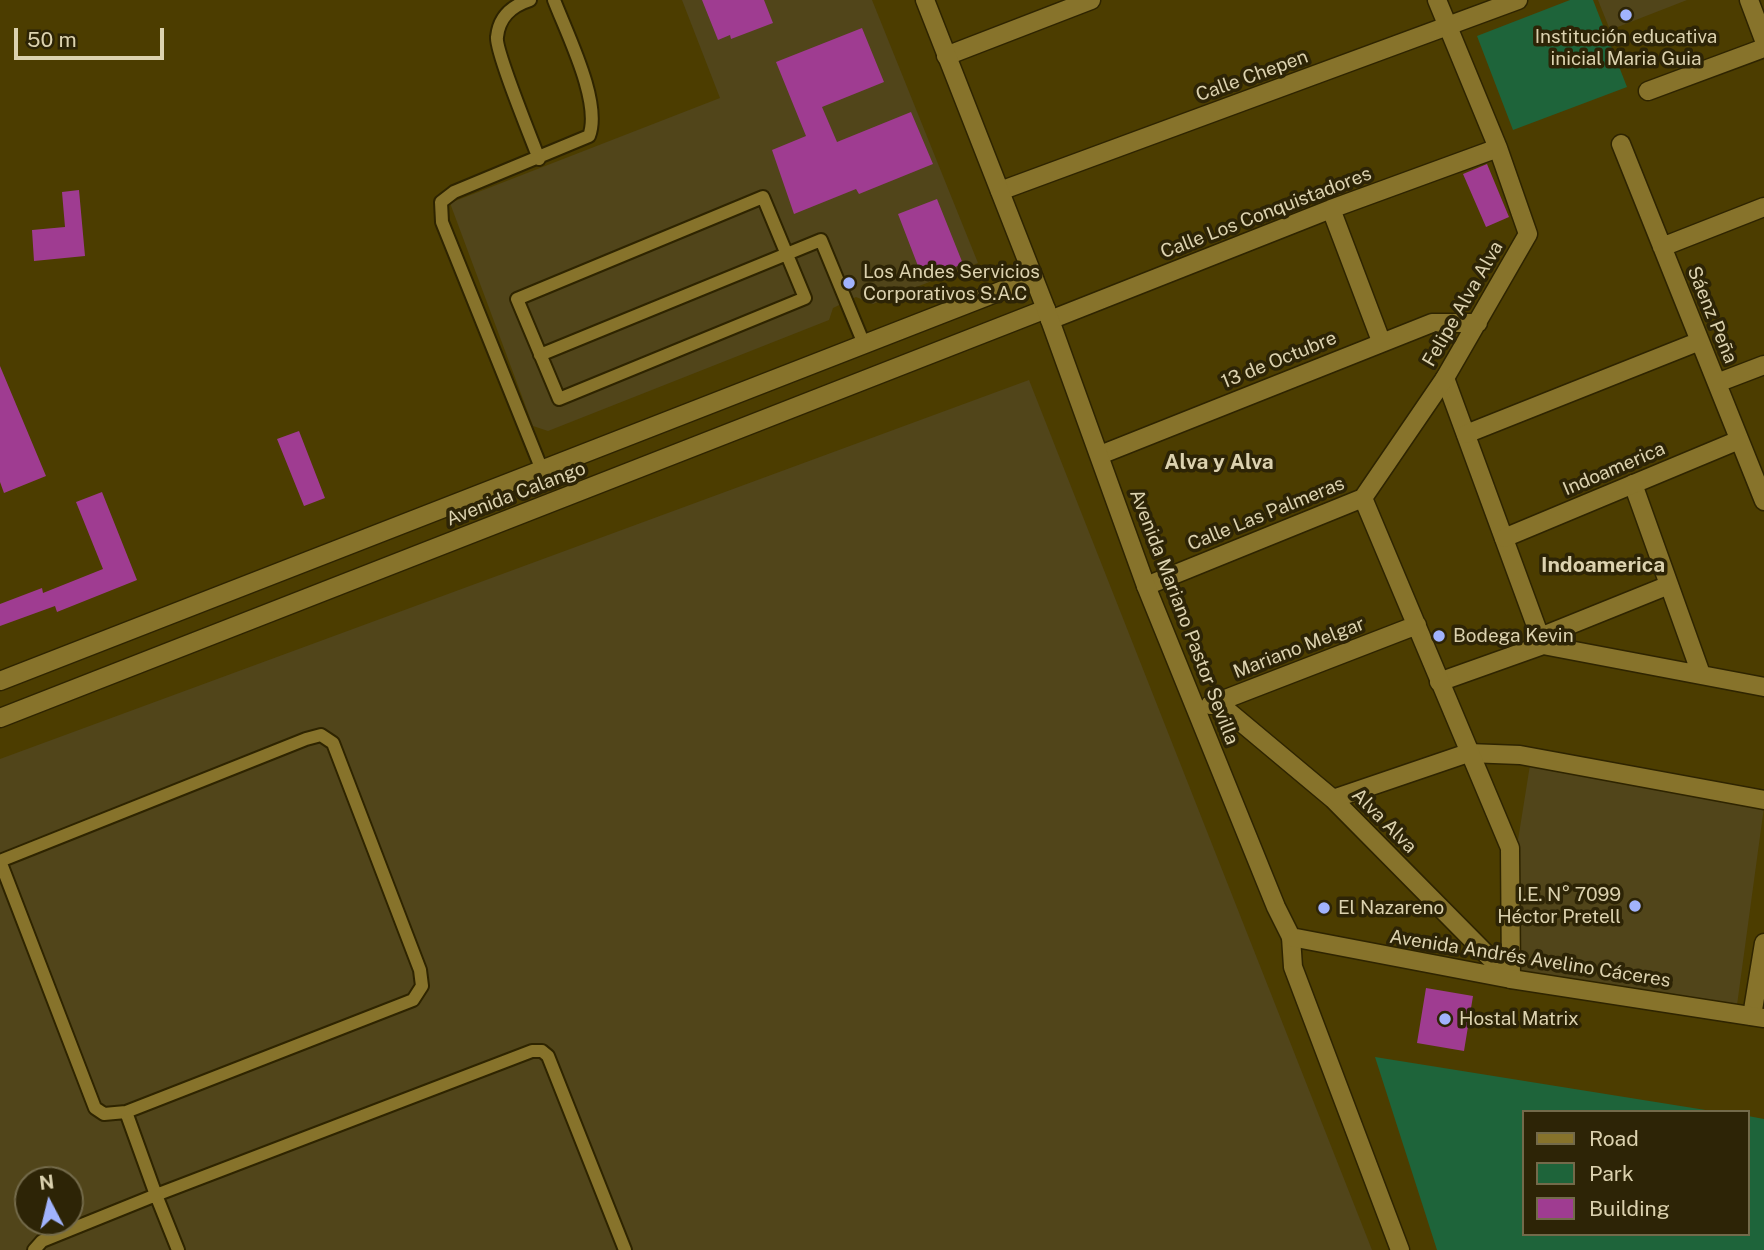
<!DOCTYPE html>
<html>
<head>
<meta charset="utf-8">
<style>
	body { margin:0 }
	#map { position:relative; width:1764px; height:1250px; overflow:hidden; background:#4c3d00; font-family:"Public Sans",sans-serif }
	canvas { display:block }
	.legend { position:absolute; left:1522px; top:1110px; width:228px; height:126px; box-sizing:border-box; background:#2d2406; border:2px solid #736a4a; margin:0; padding:9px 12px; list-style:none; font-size:21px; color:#dcd2af }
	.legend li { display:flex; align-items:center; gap:14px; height:35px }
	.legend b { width:35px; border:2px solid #736a4a }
	.north { position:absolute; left:14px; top:1166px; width:70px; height:70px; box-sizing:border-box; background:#2d2406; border:2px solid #736a4a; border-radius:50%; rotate:353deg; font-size:19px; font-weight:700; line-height:28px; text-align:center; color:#dcd2af }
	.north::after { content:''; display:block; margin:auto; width:24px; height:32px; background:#a1b3fd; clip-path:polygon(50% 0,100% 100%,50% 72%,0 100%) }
	.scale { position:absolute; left:14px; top:28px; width:150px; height:32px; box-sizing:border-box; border:4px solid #dcd2af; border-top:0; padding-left:9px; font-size:21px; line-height:24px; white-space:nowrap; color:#dcd2af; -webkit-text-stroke:5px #2d2406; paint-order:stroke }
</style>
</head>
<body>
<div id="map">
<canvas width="1764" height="1250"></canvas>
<ul class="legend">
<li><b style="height:9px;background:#87732b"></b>Road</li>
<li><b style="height:19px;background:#1e643a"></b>Park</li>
<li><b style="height:19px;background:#9f3c91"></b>Building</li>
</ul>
<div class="north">N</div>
<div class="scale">50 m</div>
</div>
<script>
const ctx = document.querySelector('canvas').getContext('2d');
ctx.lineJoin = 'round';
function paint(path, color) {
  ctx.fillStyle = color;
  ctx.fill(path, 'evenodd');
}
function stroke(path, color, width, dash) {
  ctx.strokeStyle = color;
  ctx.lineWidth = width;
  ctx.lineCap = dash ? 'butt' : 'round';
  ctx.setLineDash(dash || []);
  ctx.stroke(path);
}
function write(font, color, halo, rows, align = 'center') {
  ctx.font = font + ' "Public Sans",sans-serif';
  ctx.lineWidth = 7;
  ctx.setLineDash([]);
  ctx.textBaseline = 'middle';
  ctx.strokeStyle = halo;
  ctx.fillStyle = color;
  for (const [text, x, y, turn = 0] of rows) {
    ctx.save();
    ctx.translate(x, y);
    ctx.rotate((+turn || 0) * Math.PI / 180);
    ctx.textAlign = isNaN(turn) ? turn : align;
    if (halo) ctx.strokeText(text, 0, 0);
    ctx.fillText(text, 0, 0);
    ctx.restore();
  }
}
paint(new Path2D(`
	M 682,0 L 872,0 L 978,263 L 873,304 L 856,297 L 833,308 L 829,320 L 548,431 L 533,426 L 450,203 L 720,98 Z
	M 1598,0 L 1687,0 L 1610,30 Z
	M 1029,380 L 1372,1250 L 0,1250 L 0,759 ZM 28,1180 L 70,1180 L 70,1222 L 28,1222 Z
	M 1530,765 L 1764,807 L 1737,1005 L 1519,971 L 1518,840 Z`), '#51451a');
paint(new Path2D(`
	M 1570,0 L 1593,0 L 1627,87 L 1513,130 L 1477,36 Z
	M 1375,1057 L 1718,1112 L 1524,1112 L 1524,1234 L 1748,1234 L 1748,1116 L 1764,1119 L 1764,1250 L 1437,1250 Z`), '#1e643a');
paint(new Path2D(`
	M 702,0 L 764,0 L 773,23 L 731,39 L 730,35 L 718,40 Z
	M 862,28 L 884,82 L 822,107 L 837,142 L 911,112 L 933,164 L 859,194 L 856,189 L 794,214 L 772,150 L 806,136 L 776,62 Z
	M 1487,164 L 1509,217 L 1486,227 L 1463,174 Z
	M 79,190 L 85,256 L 34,261 L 32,230 L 65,227 L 62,192 Z
	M 937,199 L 963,264 L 923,279 L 898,214 Z
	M 0,366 L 46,476 L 4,493 L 0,482 Z
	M 299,431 L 325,498 L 304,506 L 277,439 Z
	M 102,492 L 137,580 L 57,612 L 55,606 L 0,626 L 0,604 L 42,588 L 43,593 L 103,569 L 76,502 Z
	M 1426,988 L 1473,996 L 1464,1051 L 1417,1043 Z`), '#9f3c91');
const service = new Path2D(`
	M 530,0 C 511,6 499,17 497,37 C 495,50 532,140 539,159
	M 763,197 L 805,298 L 559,399 L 517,299 Z
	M 540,355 L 821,240 L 864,344
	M 542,470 L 442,222 L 441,202 L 454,192 L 589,136 C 602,103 567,34 554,0
	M 321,735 L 333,743 L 420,970 L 422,986 L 413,1000 L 126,1112 L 104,1114 L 95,1108 L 0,861 L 306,739 Z
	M 34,1250 L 42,1241 L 156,1195 L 126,1112
	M 178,1250 L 156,1195 L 532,1051 L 542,1051 L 548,1056 L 625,1250`);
const pedestrian = new Path2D(`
	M 1445,378 L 1543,645
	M 1633,484 L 1701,674
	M 1540,637 L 1669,585
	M 1439,682 L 1543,645 L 1764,687
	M 1468,753 L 1520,755 L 1764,800`);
const minor = new Path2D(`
	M 1749,0 L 1764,40
	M 946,56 L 1091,0
	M 1648,91 L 1764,48
	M 1621,144 L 1764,501
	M 1000,191 L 1518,0
	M 1331,209 L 1381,341
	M 1662,247 L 1764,207
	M 1050,320 L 1331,209 L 1498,148
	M 1717,383 L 1764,365
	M 1466,434 L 1700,341
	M 1100,455 L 1432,323 L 1478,323
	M 1363,498 L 1445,378 L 1528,234 L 1498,148 L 1437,0
	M 1363,498 L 1510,848 L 1511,979
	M 1504,538 L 1739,440
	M 1146,586 L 1363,498
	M 0,681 L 1034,278
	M 1217,702 L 1333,799 L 1511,979
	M 1210,705 L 1417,625
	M 0,718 L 1046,309
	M 1333,799 L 1468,753
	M 1291,937 L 1293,967 L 1400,1250
	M 1752,1016 L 1764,943`);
const tertiary = new Path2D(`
	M 925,0 L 1046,309 L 1146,586 L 1276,907 L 1291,937 L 1511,979 L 1764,1018`);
stroke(service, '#2e2400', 16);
stroke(pedestrian, '#2e2400', 21);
stroke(minor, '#2e2400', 21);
stroke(tertiary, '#2e2400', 21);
stroke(service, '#87732b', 12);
stroke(pedestrian, '#87732b', 18);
stroke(minor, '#87732b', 18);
stroke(tertiary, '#87732b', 18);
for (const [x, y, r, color] of [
	[1626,15,7,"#a1b3fd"],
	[849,283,7,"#a1b3fd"],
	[1439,636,7,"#a1b3fd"],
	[1635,906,7,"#a1b3fd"],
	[1324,908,7,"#a1b3fd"],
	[1445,1019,7,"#a1b3fd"]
]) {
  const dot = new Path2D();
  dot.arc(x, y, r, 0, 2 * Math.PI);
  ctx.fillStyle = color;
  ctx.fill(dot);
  stroke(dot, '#2d2406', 2.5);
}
write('19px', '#dcd2af', '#2d2406', [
	["Institución educativa",1626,37,"center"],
	["inicial Maria Guia",1626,59,"center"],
	["Los Andes Servicios",863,272],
	["Corporativos S.A.C",863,294],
	["Bodega Kevin",1453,636],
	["I.E. N° 7099",1621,895,"right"],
	["Héctor Pretell",1621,917,"right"],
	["El Nazareno",1338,908],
	["Hostal Matrix",1459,1019]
], 'left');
write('19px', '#dcd2af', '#2d2406', [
	["Calle Chepen",1252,76,-20],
	["Calle Los Conquistadores",1266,213,-21],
	["Felipe Alva Alva",1463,304,-60],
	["Sáenz Peña",1712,315,68],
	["13 de Octubre",1279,360,-22],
	["Indoamerica",1614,469,-23],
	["Avenida Calango",516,494,-21],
	["Calle Las Palmeras",1266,514,-22],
	["Avenida Mariano Pastor Sevilla",1184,617,69],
	["Mariano Melgar",1299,648,-21],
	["Alva Alva",1384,821,45],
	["Avenida Andrés Avelino Cáceres",1530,959,9]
]);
write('bold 21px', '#dcd2af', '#2d2406', [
	["Alva y Alva",1219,463],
	["Indoamerica",1603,566]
]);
</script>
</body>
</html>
